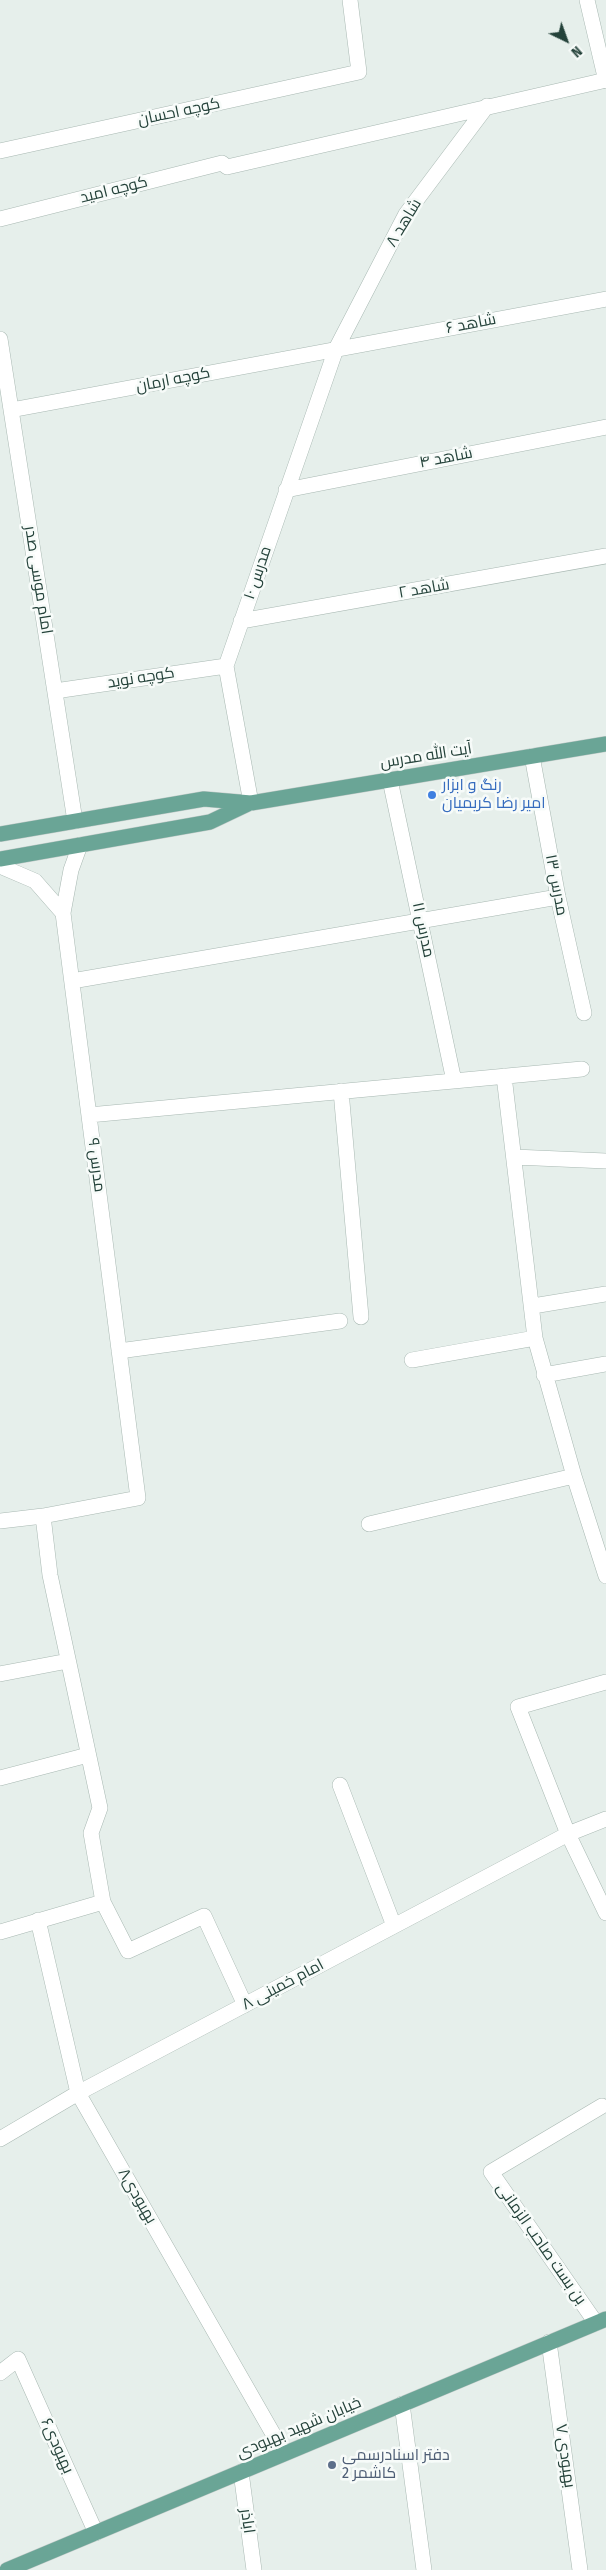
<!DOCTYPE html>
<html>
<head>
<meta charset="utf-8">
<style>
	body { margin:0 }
	#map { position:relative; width:606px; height:2570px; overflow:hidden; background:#e6efeb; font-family:"Fira Sans Condensed",sans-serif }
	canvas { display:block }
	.north { position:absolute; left:541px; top:15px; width:50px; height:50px; -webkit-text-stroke:4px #f7fbf9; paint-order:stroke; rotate:138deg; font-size:14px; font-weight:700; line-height:20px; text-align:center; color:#24423a }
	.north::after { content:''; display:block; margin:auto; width:18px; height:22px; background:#24423a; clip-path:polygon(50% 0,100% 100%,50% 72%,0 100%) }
</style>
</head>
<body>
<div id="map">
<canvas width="606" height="2570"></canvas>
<div class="north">N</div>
</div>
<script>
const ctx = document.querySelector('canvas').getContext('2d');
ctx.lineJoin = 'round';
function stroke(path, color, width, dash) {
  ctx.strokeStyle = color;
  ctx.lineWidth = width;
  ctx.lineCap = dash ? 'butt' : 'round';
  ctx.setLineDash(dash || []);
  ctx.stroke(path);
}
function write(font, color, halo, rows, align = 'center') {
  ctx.font = font + ' "Fira Sans Condensed",Cairo,sans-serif';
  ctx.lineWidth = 5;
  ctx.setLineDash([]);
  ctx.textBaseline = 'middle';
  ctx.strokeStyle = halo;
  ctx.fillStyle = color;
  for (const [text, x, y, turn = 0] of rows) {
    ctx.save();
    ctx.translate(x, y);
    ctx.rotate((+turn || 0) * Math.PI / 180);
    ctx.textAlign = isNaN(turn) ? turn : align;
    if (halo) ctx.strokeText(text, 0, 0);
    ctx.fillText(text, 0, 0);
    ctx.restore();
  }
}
const minor = new Path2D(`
	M 587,0 L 606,81
	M 0,151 L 359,72 L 350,0
	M 0,219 L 222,163 L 227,167 L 606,80
	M 0,339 L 75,821
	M 11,410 L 606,299
	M 286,490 L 606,427
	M 241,621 L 606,556
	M 55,691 L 226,666
	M 532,756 L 558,897 L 584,1013
	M 390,780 L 454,1081
	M 251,803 L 226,666 L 336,349 L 406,214 L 487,106
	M 0,866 L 35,881 L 63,913 L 138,1498 L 43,1516 L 0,1521
	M 63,913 L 71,870 L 80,845
	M 72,981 L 558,897
	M 504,1076 L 535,1338 L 574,1476 L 606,1576
	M 341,1091 L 361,1317
	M 89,1115 L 582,1069
	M 514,1157 L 606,1161
	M 533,1306 L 606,1294
	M 119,1351 L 340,1321
	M 412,1360 L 535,1338
	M 544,1375 L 606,1364
	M 43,1516 L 50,1575 L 100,1808 L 91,1833 L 103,1902 L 128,1951 L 204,1916 L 245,2005
	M 369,1524 L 574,1476
	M 0,1674 L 68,1661
	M 606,1682 L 518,1707 L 568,1834 L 606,1913
	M 0,1778 L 88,1755
	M 340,1785 L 394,1926
	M 38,1920 L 78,2093 L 284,2453
	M 0,1932 L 103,1902
	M 0,2139 L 78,2093 L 568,1834 L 606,1819
	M 596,2323 L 491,2172 L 602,2106
	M 549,2342 L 580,2570
	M 0,2373 L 18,2359 L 96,2533
	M 402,2404 L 424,2570
	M 241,2472 L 254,2570`);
const major = new Path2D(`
	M 0,834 L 204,799 L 251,803 L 606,744
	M 0,859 L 210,822 L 250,803
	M 7,2570 L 606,2319`);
stroke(minor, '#a8b8b2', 16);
stroke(major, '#c2cac8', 16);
stroke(minor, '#fff', 15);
stroke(major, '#6aa596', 15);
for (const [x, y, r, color] of [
	[432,795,5,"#3f7fe0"],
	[332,2465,5,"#5c6f8a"]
]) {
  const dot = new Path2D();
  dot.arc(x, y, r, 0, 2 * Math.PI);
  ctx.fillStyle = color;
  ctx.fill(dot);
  stroke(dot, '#f7fbf9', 2);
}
write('16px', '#24423a', '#f7fbf9', [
	["کوچه احسان",179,112,-12],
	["کوچه امید",114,190,-14],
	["شاهد ۸",404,223,-59],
	["شاهد ۶",471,324,-11],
	["کوچه ارمان",173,380,-11],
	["شاهد ۴",446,458,-11],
	["مدرس ۱۰",258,573,-71],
	["امام موسی صدر",38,580,81],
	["شاهد ۲",424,589,-10],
	["کوچه نوید",141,678,-9],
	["آیت الله مدرس",426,756,-9],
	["مدرس ۱۳",556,885,79],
	["مدرس ۱۱",423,930,78],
	["مدرس ۹",96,1165,83],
	["امام خمینی ۸",283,1985,-28],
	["بهبودی۸",137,2196,60],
	["بن بست صاحب الزمانی",541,2244,55],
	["خیابان شهید بهبودی",299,2428,-23],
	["بهبودی۶",57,2446,66],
	["بهبودی ۷",565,2456,82],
	["اباذر",247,2521,82]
]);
write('16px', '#366cbe', '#f7fbf9', [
	["رنگ و ابزار",442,786],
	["امیر رضا کریمیان",442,804]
], 'left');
write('16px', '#4e5e75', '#f7fbf9', [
	["دفتر اسنادرسمی",342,2456],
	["2 کاشمر",342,2474]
], 'left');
</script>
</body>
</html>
